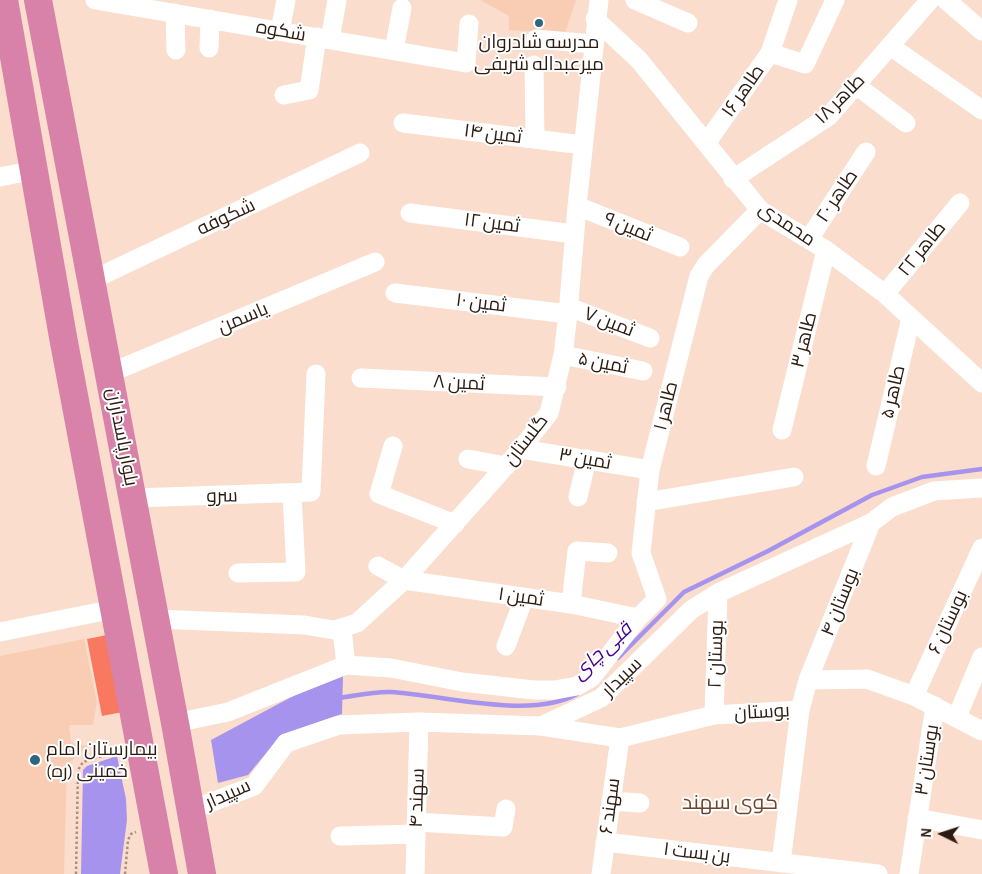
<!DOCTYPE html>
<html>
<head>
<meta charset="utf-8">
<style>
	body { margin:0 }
	#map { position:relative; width:982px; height:874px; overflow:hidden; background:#faddcc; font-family:"Alegreya Sans",sans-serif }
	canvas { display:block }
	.north { position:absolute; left:917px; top:809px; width:50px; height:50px; -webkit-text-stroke:4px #fff; paint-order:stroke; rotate:274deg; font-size:14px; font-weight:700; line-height:20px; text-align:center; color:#2c1b10 }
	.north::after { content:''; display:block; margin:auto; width:18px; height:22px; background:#2c1b10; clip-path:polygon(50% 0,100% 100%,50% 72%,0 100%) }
</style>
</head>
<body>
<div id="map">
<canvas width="982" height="874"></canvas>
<div class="north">N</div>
</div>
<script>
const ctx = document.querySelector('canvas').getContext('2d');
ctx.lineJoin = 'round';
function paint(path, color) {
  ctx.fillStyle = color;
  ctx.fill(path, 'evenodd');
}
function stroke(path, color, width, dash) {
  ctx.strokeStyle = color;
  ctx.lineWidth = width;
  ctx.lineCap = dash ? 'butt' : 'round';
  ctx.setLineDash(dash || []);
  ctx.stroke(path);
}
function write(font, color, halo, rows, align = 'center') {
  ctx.font = font + ' "Alegreya Sans",Cairo,sans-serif';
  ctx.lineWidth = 4;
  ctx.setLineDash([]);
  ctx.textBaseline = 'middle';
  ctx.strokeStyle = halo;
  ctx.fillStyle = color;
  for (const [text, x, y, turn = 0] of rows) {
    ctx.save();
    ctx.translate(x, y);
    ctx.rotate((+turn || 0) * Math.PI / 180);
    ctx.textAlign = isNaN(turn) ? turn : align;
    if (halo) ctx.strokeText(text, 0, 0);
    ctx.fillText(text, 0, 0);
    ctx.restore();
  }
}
paint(new Path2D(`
	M 480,0 L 576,0 L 565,33 L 509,30 L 509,16 Z
	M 84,639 L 97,702 L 93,725 L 69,725 L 71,743 L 88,746 L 67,765 L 64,874 L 0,874 L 0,656 Z`), '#f9cdb3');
paint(new Path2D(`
	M 343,675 L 342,714 L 281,735 L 248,775 L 218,783 L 211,740 L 325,679 Z
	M 117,756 L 126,799 L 127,820 L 120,874 L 81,874 L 83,770 L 87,766 Z`), '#a693ee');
stroke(new Path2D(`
	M 618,658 L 684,592 L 768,551 L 872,495 L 922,477 L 982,469
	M 338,698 C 355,696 374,691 391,692 C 444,695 531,720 577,694`), '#a693ee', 4.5);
paint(new Path2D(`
	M 112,634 L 128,711 L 102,716 L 87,639 Z`), '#f97860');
stroke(new Path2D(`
	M 76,874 L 78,770 L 83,762 L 121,750
	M 125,874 L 128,840 L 131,834 L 136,832`), '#a89081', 2.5, [2.5, 2.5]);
stroke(new Path2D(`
	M 95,0 L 466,63 L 469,24
	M 635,0 L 688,23
	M 946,0 L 982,31
	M 175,13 L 176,50
	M 595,19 L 639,60 L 760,210 L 826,250 L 885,294 L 982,383
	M 280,31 L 286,0
	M 536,39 L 593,44
	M 330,40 L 337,0
	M 890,46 L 982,110
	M 209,48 L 210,19
	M 394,50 L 402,8
	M 770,53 L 788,0
	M 534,65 L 535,139
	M 856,85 L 906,123
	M 284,95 L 309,90 L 317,37
	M 403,123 L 583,145
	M 707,142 L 770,53 L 805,64 L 835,0
	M 0,177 L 35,170
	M 733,179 L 829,116 L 930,0
	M 577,206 L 680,247
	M 410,213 L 574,234
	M 809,239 L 866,152
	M 92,280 L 360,153
	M 395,293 L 568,314
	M 885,294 L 960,203
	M 569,307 L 650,338
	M 563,355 L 643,371
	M 110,373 L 375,262
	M 361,378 L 557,387
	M 782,430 L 826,250
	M 393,446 L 379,494 L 455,524
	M 521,449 L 650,470
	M 468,459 L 506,466
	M 876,466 L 911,318
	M 578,497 L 587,459
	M 133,498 L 311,492 L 316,374
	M 646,502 L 794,477
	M 378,566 L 404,580 L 571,604 L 638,618
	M 238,573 L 296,572 L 292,494
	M 571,604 L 577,551 L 608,553
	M 156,619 L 304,625 L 334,630 L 357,623 L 404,580 L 521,449 L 549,413 L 563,355 L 568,314 L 577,206 L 599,0
	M 342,629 L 346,665
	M 0,632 L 114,609
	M 506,646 L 524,598
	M 808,680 L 871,523
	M 914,696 L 982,548
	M 714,715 L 718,593
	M 957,717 L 982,657
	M 175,723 L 228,712 L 346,665 L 391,668 L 462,682 L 534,690 L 555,690 L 577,686 L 592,677 L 638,618 L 657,599 L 641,553 L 650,470 L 699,276 L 706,265 L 760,210
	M 541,726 L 620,738 L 714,715 L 800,710 L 808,680 L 867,679 L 914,696 L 982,731
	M 611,801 L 640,803
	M 191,810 L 254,786 L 286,743 L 339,725 L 419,722 L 541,726 L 601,698 L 691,610 L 718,593 L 871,523 L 892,507 L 934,491 L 982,488
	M 917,818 L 982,830
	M 416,822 L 503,827 L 506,809
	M 340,836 L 416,834
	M 605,842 L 878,874
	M 781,863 L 800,710
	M 415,874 L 419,722
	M 601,874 L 620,738
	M 909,874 L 935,706`), '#fff', 19);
stroke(new Path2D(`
	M 4,0 L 63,337 L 164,874
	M 38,0 L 175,723 L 202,874`), '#d882a9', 28);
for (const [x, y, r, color] of [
	[539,23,5,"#2e657f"],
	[35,760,6,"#2e657f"]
]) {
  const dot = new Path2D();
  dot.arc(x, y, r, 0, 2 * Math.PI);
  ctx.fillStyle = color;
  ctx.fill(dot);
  stroke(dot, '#fff', 2);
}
write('19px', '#2c1b10', '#fff', [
	["شکوه",281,31,10],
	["طاهر ۱۶",743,91,-55],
	["طاهر ۱۸",840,99,-45],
	["ثمین ۱۴",493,134,7],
	["طاهر ۲۰",837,196,-56],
	["شکوفه",226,217,-25],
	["ثمین ۱۲",492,223,7],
	["محمدی",787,224,34],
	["ثمین ۹",628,227,22],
	["طاهر ۲۲",922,249,-51],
	["ثمین ۱۰",481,303,7],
	["یاسمن",243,318,-23],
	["ثمین ۷",609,322,21],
	["طاهر ۳",804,340,-76],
	["ثمین ۵",603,363,11],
	["ثمین ۸",459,383,3],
	["طاهر ۵",893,392,-77],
	["طاهر ۱",666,406,-76],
	["بلوار پاسداران",122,437,79],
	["گلستان",526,440,-52],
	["ثمین ۳",585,459,10],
	["سرو",222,496,-1],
	["ثمین ۱",521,597,8],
	["بوستان ۴",840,602,-68],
	["بوستان ۶",948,622,-65],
	["بوستان ۲",716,654,-88],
	["سپیدار",622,677,-44],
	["بوستان",762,712,-3],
	["بوستان ۳",927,760,-81],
	["سپیدار",228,794,-24],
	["سهند ۴",417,798,-88],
	["سهند ۶",610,806,-82],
	["بن بست ۱",697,853,7]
]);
write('19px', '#2c1b10', '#fff', [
	["مدرسه شادروان",539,42],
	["میرعبداله شریفی",539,64],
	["بیمارستان امام",46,749,"left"],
	["خمینی (ره)",46,771,"left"]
]);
write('italic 20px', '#430091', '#fff', [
	["قبی چای",602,651,-43]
]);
write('21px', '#6e462d', '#fff', [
	["کوی سهند",730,803]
]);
</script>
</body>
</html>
